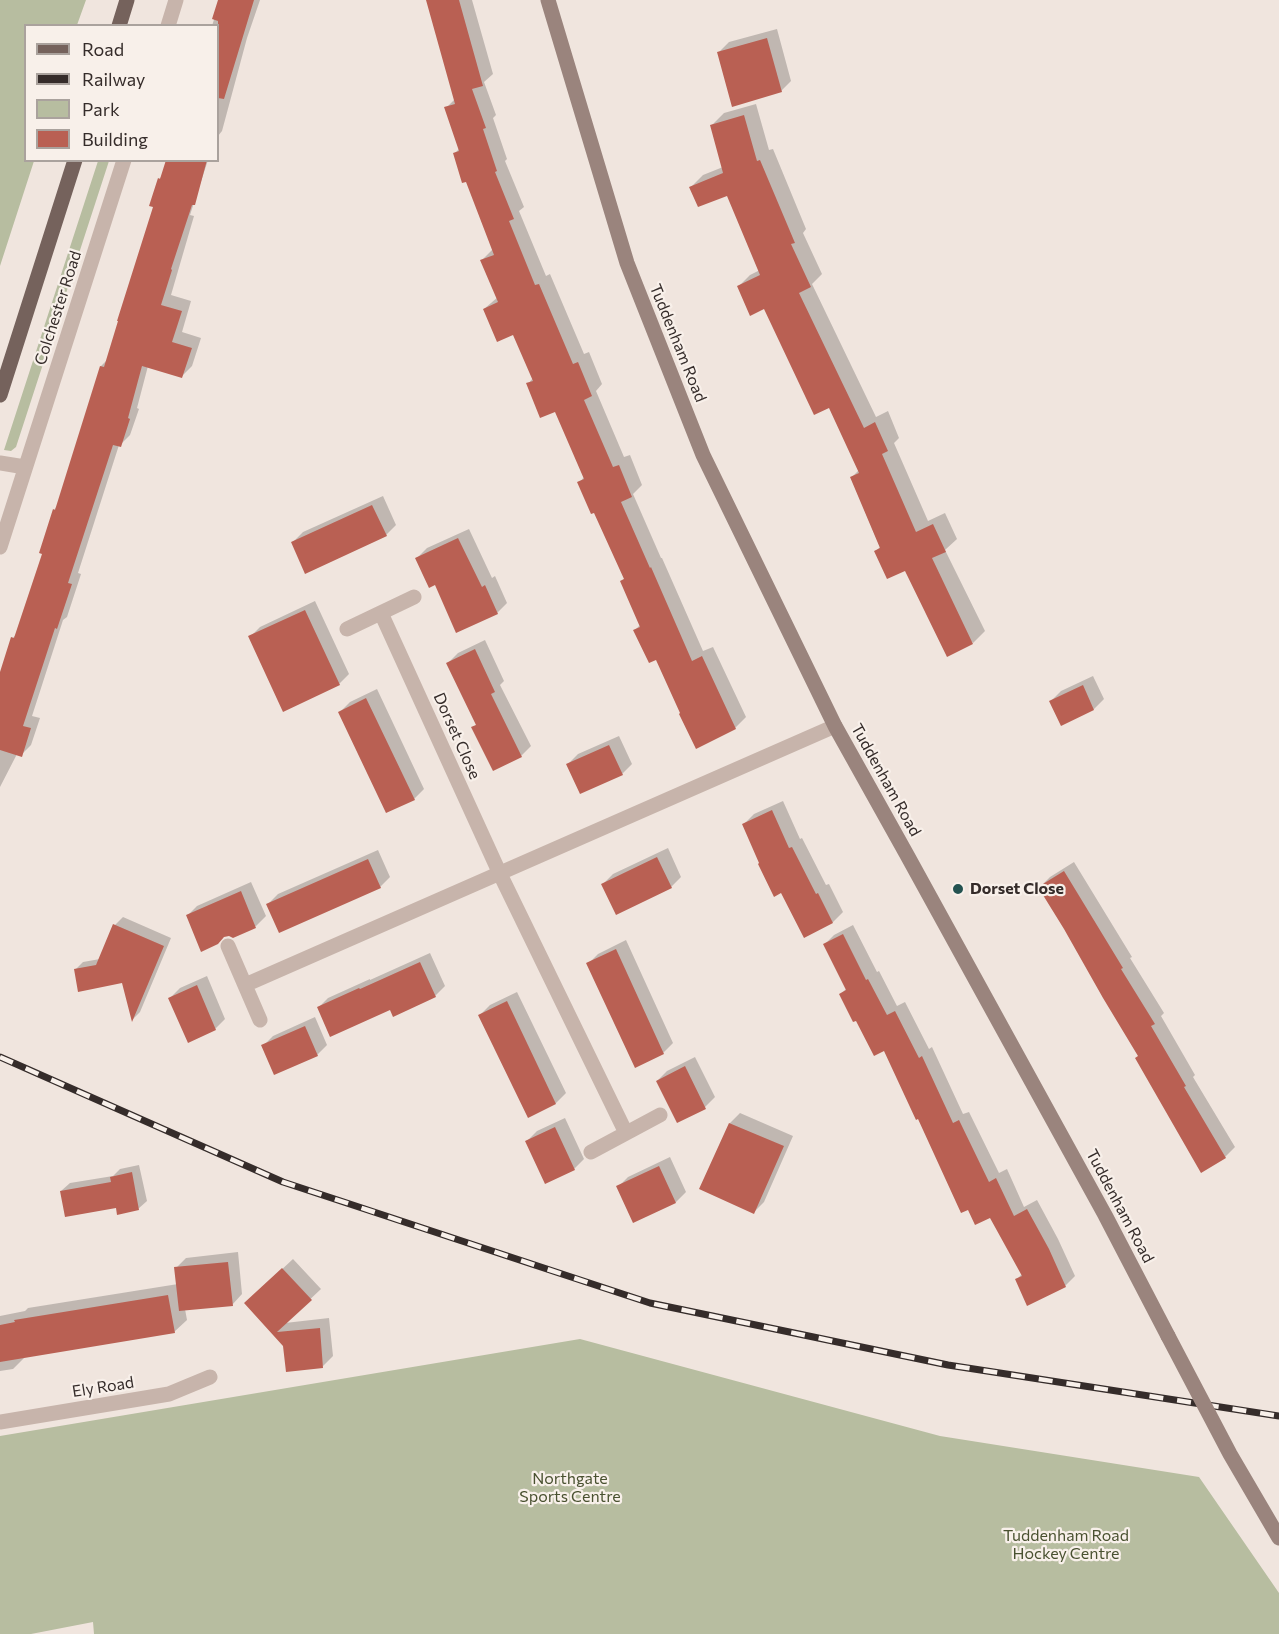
<!DOCTYPE html>
<html>
<head>
<meta charset="utf-8">
<style>
	body { margin:0 }
	#map { position:relative; width:1279px; height:1634px; overflow:hidden; background:#f0e5de; font-family:Commissioner,sans-serif }
	canvas { display:block }
	.legend { position:absolute; left:24px; top:24px; width:195px; height:138px; box-sizing:border-box; background:#f8f0ea; border:2px solid #aaa29d; margin:0; padding:8px 10px; list-style:none; font-size:18px; color:#352c2a }
	.legend li { display:flex; align-items:center; gap:12px; height:30px }
	.legend b { width:30px; border:2px solid #aaa29d }
</style>
</head>
<body>
<div id="map">
<canvas width="1279" height="1634"></canvas>
<ul class="legend">
<li><b style="height:8px;background:#75625c"></b>Road</li>
<li><b style="height:8px;background:#352c2a"></b>Railway</li>
<li><b style="height:16px;background:#b7bda0"></b>Park</li>
<li><b style="height:16px;background:#b96053"></b>Building</li>
</ul>
</div>
<script>
const ctx = document.querySelector('canvas').getContext('2d');
ctx.lineJoin = 'round';
function paint(path, color) {
  ctx.fillStyle = color;
  ctx.fill(path, 'evenodd');
}
function stroke(path, color, width, dash) {
  ctx.strokeStyle = color;
  ctx.lineWidth = width;
  ctx.lineCap = dash ? 'butt' : 'round';
  ctx.setLineDash(dash || []);
  ctx.stroke(path);
}
function write(font, color, halo, rows, align = 'center') {
  ctx.font = font + ' Commissioner,sans-serif';
  ctx.lineWidth = 4.5;
  ctx.setLineDash([]);
  ctx.textBaseline = 'middle';
  ctx.strokeStyle = halo;
  ctx.fillStyle = color;
  for (const [text, x, y, turn = 0] of rows) {
    ctx.save();
    ctx.translate(x, y);
    ctx.rotate((+turn || 0) * Math.PI / 180);
    ctx.textAlign = isNaN(turn) ? turn : align;
    if (halo) ctx.strokeText(text, 0, 0);
    ctx.fillText(text, 0, 0);
    ctx.restore();
  }
}
paint(new Path2D(`
	M 0,0 L 86,0 L 77,25 L 26,26 L 26,160 L 34,161 L 0,266 Z
	M 98,161 L 109,161 L 16,447 L 11,451 L 4,450 Z
	M 580,1339 L 940,1436 L 1199,1477 L 1279,1593 L 1279,1634 L 94,1634 L 93,1622 L 31,1634 L 0,1634 L 0,1436 Z`), '#b7bda0');
paint(new Path2D(`
	M 220,0 L 260,0 L 247,38 L 222,131 L 218,136 L 218,26 L 212,26 Z
	M 427,0 L 472,0 L 493,74 L 484,82 L 496,115 L 493,118 L 507,159 L 505,161 L 524,207 L 519,211 L 546,276 L 550,274 L 584,354 L 589,352 L 602,384 L 596,391 L 624,457 L 630,455 L 642,485 L 633,494 L 661,558 L 662,558 L 703,651 L 713,647 L 746,717 L 735,728 L 657,658 L 635,630 L 641,624 L 622,581 L 625,578 L 595,511 L 579,483 L 584,477 L 555,410 L 528,384 L 533,378 L 514,333 L 484,309 L 498,297 L 482,260 L 493,249 L 466,180 L 454,154 L 460,148 L 446,108 L 455,99 Z
	M 777,29 L 791,81 L 781,91 L 719,52 L 729,42 Z
	M 756,104 L 769,150 L 773,149 L 806,229 L 803,233 L 822,274 L 812,284 L 876,417 L 888,411 L 899,438 L 894,443 L 928,521 L 945,513 L 957,539 L 945,550 L 985,631 L 973,643 L 906,569 L 876,551 L 880,547 L 851,478 L 859,470 L 830,406 L 765,307 L 738,287 L 750,275 L 760,270 L 728,194 L 691,187 L 703,175 L 723,167 L 712,125 L 724,113 Z
	M 167,160 L 208,160 L 190,215 L 194,216 L 171,295 L 191,301 L 182,332 L 201,338 L 192,366 L 182,376 L 148,366 L 137,408 L 139,409 L 130,435 L 120,445 L 119,445 L 78,573 L 81,574 L 67,617 L 63,620 L 32,716 L 40,718 L 31,745 L 21,755 L 17,754 L 0,787 L 0,677 L 13,638 L 17,633 L 44,553 L 54,510 L 57,506 L 101,366 L 107,360 L 155,206 L 159,179 L 162,176 Z
	M 383,496 L 396,525 L 386,535 L 293,542 L 303,532 Z
	M 469,529 L 492,578 L 495,576 L 507,603 L 497,613 L 435,583 L 417,558 L 427,548 Z
	M 315,601 L 349,674 L 339,684 L 250,637 L 260,627 Z
	M 485,640 L 504,681 L 500,685 L 531,746 L 521,756 L 473,728 L 477,724 L 448,663 L 458,653 Z
	M 1093,676 L 1104,699 L 1094,709 L 1061,724 L 1051,701 L 1061,691 Z
	M 377,689 L 424,789 L 414,799 L 340,712 L 350,702 Z
	M 619,736 L 632,764 L 622,774 L 568,764 L 578,754 Z
	M 783,801 L 800,839 L 802,838 L 826,885 L 829,884 L 843,912 L 833,922 L 804,936 L 782,891 L 744,824 L 754,814 Z
	M 668,848 L 681,877 L 671,887 L 603,884 L 613,874 Z
	M 378,850 L 390,877 L 380,887 L 268,904 L 278,894 Z
	M 1074,862 L 1132,957 L 1130,958 L 1164,1013 L 1161,1016 L 1195,1075 L 1193,1077 L 1235,1147 L 1225,1157 L 1140,1056 L 1040,887 L 1050,877 Z
	M 251,882 L 266,916 L 256,926 L 233,936 L 187,916 L 197,906 Z
	M 123,917 L 171,938 L 140,1012 L 133,1019 L 123,981 L 75,970 L 83,962 L 100,959 L 115,925 Z
	M 853,925 L 877,972 L 879,971 L 897,1006 L 905,1002 L 929,1049 L 932,1047 L 963,1114 L 969,1112 L 999,1173 L 1007,1169 L 1024,1207 L 1037,1200 L 1058,1239 L 1075,1276 L 1065,1286 L 1016,1280 L 1022,1274 L 990,1216 L 885,1049 L 857,1019 L 841,994 L 847,988 L 824,945 L 834,935 Z
	M 626,940 L 673,1043 L 663,1053 L 588,964 L 598,954 Z
	M 430,953 L 445,986 L 435,996 L 318,1008 L 328,998 L 370,979 L 370,980 Z
	M 207,976 L 225,1019 L 215,1029 L 170,998 L 180,988 Z
	M 517,992 L 566,1093 L 556,1103 L 528,1116 L 480,1015 L 490,1005 Z
	M 315,1017 L 327,1045 L 317,1055 L 263,1046 L 273,1036 Z
	M 695,1057 L 715,1097 L 705,1107 L 678,1121 L 657,1081 L 667,1071 Z
	M 740,1113 L 793,1136 L 764,1202 L 754,1212 L 701,1189 L 730,1123 Z
	M 565,1118 L 584,1159 L 574,1169 L 527,1141 L 537,1131 Z
	M 670,1157 L 686,1192 L 676,1202 L 634,1221 L 618,1187 L 628,1177 Z
	M 139,1165 L 147,1201 L 138,1209 L 117,1206 L 61,1191 L 70,1183 L 113,1176 L 120,1169 Z
	M 238,1252 L 242,1294 L 232,1305 L 185,1309 L 187,1320 L 174,1332 L 25,1357 L 13,1369 L 0,1371 L 0,1316 L 25,1311 L 28,1308 L 178,1284 L 176,1268 L 186,1258 Z
	M 293,1259 L 321,1289 L 285,1323 L 329,1318 L 333,1356 L 323,1366 L 285,1346 L 246,1303 Z`), '#0003');
paint(new Path2D(`
	M 218,0 L 254,0 L 224,99 L 218,98 L 218,21 L 212,19 Z
	M 426,0 L 459,0 L 483,86 L 472,89 L 486,128 L 483,129 L 497,171 L 495,172 L 514,219 L 509,221 L 535,285 L 539,284 L 573,364 L 578,362 L 592,396 L 584,400 L 613,467 L 619,465 L 632,497 L 621,502 L 650,568 L 651,567 L 692,661 L 702,656 L 736,729 L 696,749 L 679,714 L 680,713 L 656,660 L 649,663 L 633,630 L 640,627 L 620,581 L 624,579 L 594,513 L 591,514 L 577,482 L 584,479 L 555,412 L 540,418 L 526,383 L 533,381 L 513,335 L 497,342 L 483,309 L 498,302 L 480,260 L 494,255 L 466,182 L 462,183 L 453,153 L 459,151 L 444,107 L 455,104 Z
	M 767,38 L 782,92 L 732,107 L 717,52 Z
	M 744,115 L 757,161 L 760,160 L 795,243 L 791,244 L 811,287 L 799,293 L 864,428 L 875,422 L 888,451 L 882,454 L 916,532 L 933,524 L 946,552 L 932,558 L 973,644 L 947,657 L 905,571 L 887,579 L 874,551 L 880,548 L 850,477 L 859,473 L 829,408 L 814,415 L 764,309 L 750,316 L 737,286 L 760,275 L 727,196 L 698,207 L 689,187 L 723,173 L 710,125 Z
	M 166,160 L 207,160 L 195,205 L 192,205 L 171,269 L 172,270 L 161,305 L 182,311 L 172,342 L 192,348 L 182,378 L 142,366 L 128,418 L 130,419 L 121,447 L 113,445 L 68,583 L 72,584 L 57,629 L 55,628 L 23,726 L 31,728 L 22,757 L 0,750 L 0,672 L 11,637 L 14,638 L 42,554 L 39,553 L 53,509 L 55,510 L 100,366 L 104,367 L 118,321 L 117,321 L 153,207 L 149,206 L 158,178 L 160,179 Z
	M 372,505 L 387,536 L 305,574 L 291,542 Z
	M 458,538 L 482,587 L 485,585 L 498,614 L 456,633 L 435,585 L 429,588 L 415,558 Z
	M 305,610 L 340,685 L 283,712 L 248,636 Z
	M 475,649 L 495,692 L 491,694 L 522,757 L 493,771 L 471,727 L 476,725 L 446,663 Z
	M 1083,685 L 1094,710 L 1061,726 L 1049,701 Z
	M 366,698 L 415,800 L 386,813 L 338,712 Z
	M 609,745 L 623,775 L 580,794 L 566,764 Z
	M 772,810 L 789,848 L 792,847 L 816,894 L 818,893 L 833,923 L 804,938 L 781,893 L 774,897 L 758,864 L 759,863 L 742,824 Z
	M 657,857 L 672,888 L 616,915 L 601,884 Z
	M 368,859 L 381,888 L 279,933 L 266,904 Z
	M 1064,871 L 1123,968 L 1121,969 L 1155,1024 L 1151,1026 L 1186,1086 L 1184,1087 L 1226,1158 L 1201,1173 L 1135,1058 L 1138,1056 L 1103,998 L 1064,929 L 1038,887 Z
	M 241,891 L 256,928 L 233,938 L 229,936 L 224,937 L 218,944 L 201,952 L 186,915 Z
	M 113,924 L 164,946 L 132,1022 L 122,983 L 78,992 L 74,969 L 96,965 Z
	M 843,934 L 866,980 L 868,979 L 887,1015 L 895,1011 L 919,1058 L 922,1056 L 953,1123 L 959,1120 L 989,1182 L 996,1178 L 1014,1216 L 1027,1209 L 1049,1249 L 1066,1287 L 1027,1306 L 1015,1279 L 1022,1276 L 990,1218 L 975,1225 L 968,1210 L 961,1213 L 918,1119 L 916,1120 L 884,1051 L 874,1056 L 856,1021 L 853,1022 L 839,994 L 846,990 L 823,944 Z
	M 616,949 L 664,1054 L 635,1068 L 586,963 Z
	M 420,962 L 436,997 L 393,1017 L 390,1010 L 330,1037 L 317,1007 L 359,988 L 360,989 Z
	M 197,985 L 216,1030 L 188,1043 L 168,998 Z
	M 507,1001 L 556,1104 L 528,1118 L 478,1015 Z
	M 305,1026 L 318,1056 L 274,1075 L 261,1045 Z
	M 685,1066 L 706,1109 L 677,1123 L 656,1081 Z
	M 729,1123 L 784,1146 L 754,1214 L 699,1189 Z
	M 555,1127 L 575,1170 L 545,1184 L 525,1141 Z
	M 659,1166 L 676,1203 L 633,1223 L 616,1186 Z
	M 132,1172 L 139,1210 L 117,1215 L 116,1208 L 65,1217 L 60,1191 L 111,1182 L 110,1177 Z
	M 228,1262 L 233,1306 L 179,1311 L 174,1267 Z
	M 282,1268 L 312,1300 L 277,1332 L 320,1328 L 323,1368 L 286,1372 L 283,1346 L 244,1303 Z
	M 168,1295 L 175,1333 L 0,1362 L 0,1325 L 15,1322 L 14,1320 Z`), '#b96053');
stroke(new Path2D(`
	M 168,26 L 176,0
	M 0,463 L 25,467
	M 0,547 L 124,160
	M 381,613 L 500,874 L 626,1133
	M 347,629 L 414,597
	M 228,946 L 260,1020
	M 245,985 L 835,726
	M 591,1152 L 660,1115
	M 0,1422 L 169,1394 L 210,1377`), '#c7b4ab', 15);
stroke(new Path2D(`
	M 548,0 L 627,263 L 703,455 L 835,726 L 907,855 L 1105,1215 L 1168,1336`), '#9a847d', 15);
stroke(new Path2D(`
	M 119,26 L 127,0
	M 0,395 L 75,160`), '#75625c', 15);
const rail = new Path2D(`
	M 0,1057 L 283,1182 L 650,1303 L 948,1365 L 1279,1416`);
stroke(rail, '#352c2a', 7);
stroke(rail, '#f8f0ea', 4.5, [14]);
stroke(new Path2D(`
	M 1168,1336 L 1230,1454 L 1279,1538`), '#9a847d', 15);
for (const [x, y, r, color] of [
	[958,889,6,"#245250"]
]) {
  const dot = new Path2D();
  dot.arc(x, y, r, 0, 2 * Math.PI);
  ctx.fillStyle = color;
  ctx.fill(dot);
  stroke(dot, '#f8f0ea', 2);
}
write('16px', '#352c2a', '#f8f0ea', [
	["Colchester Road",58,308,-72],
	["Tuddenham Road",678,343,68],
	["Dorset Close",457,736,66],
	["Tuddenham Road",886,780,61],
	["Tuddenham Road",1120,1206,62],
	["Ely Road",103,1387,-9]
]);
write('bold 16px', '#352c2a', '#f8f0ea', [
	["Dorset Close",970,889]
], 'left');
write('16px', '#495130', '#f8f0ea', [
	["Northgate",570,1479],
	["Sports Centre",570,1497],
	["Tuddenham Road",1066,1536],
	["Hockey Centre",1066,1554]
]);
</script>
</body>
</html>
